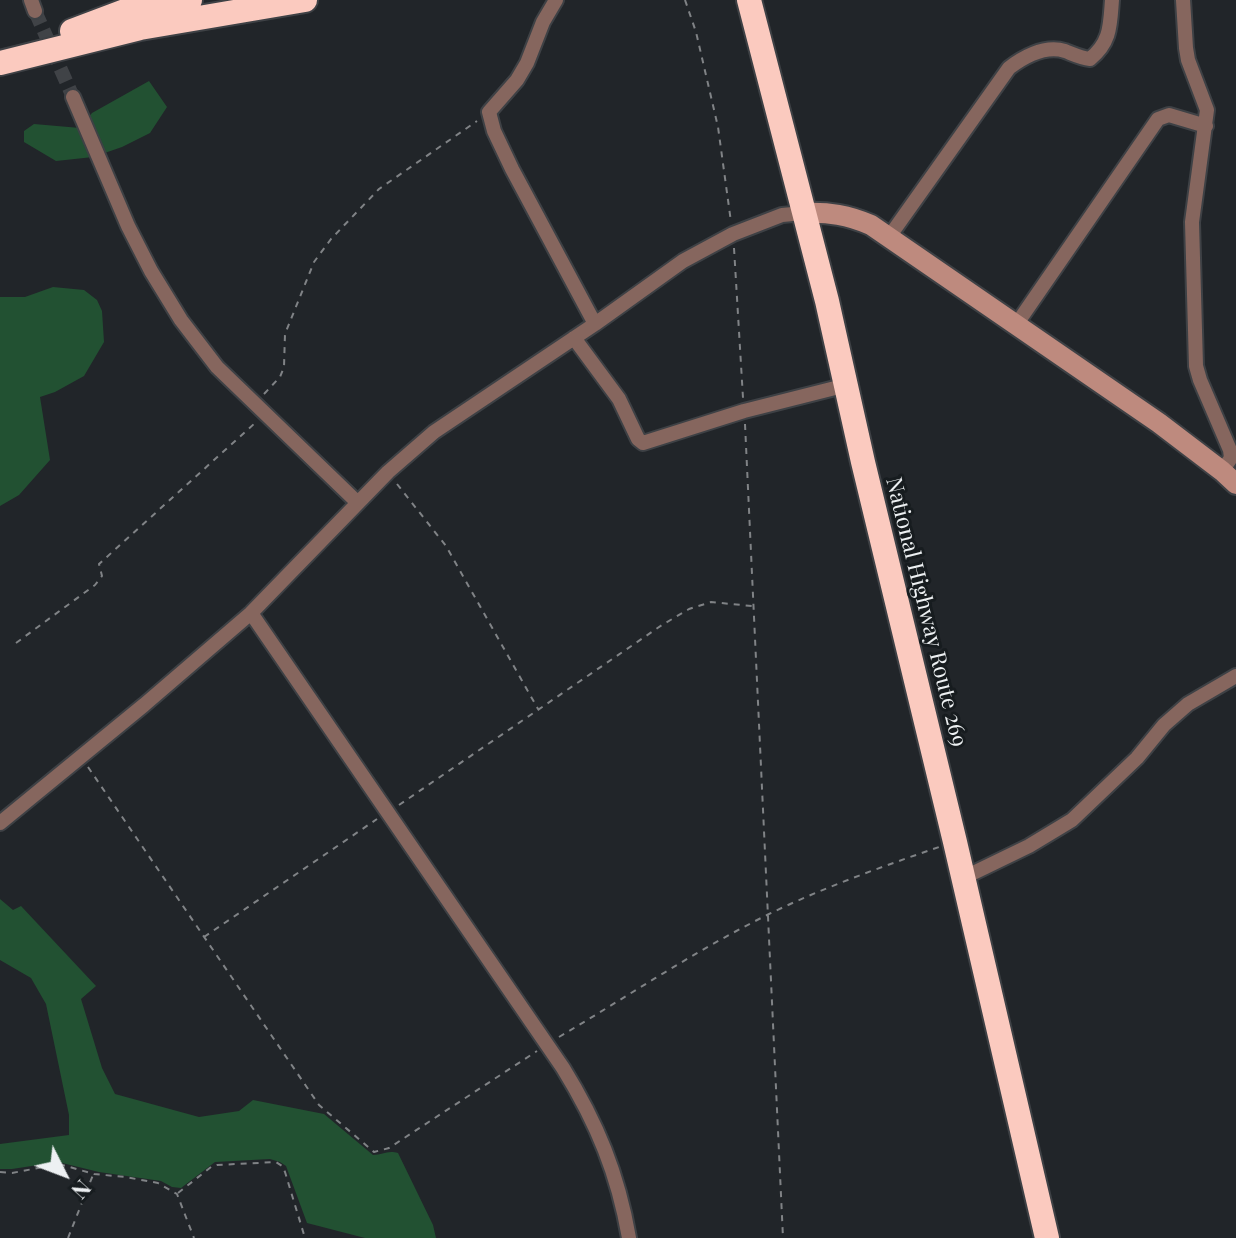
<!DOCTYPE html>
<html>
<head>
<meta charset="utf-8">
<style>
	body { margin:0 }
	#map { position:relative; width:1236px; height:1238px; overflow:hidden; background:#212529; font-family:"Playfair Display",serif }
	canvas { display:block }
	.north { position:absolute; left:24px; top:1134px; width:80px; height:80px; -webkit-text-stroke:6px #171c1f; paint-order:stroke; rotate:132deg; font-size:22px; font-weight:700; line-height:32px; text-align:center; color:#edf0f2 }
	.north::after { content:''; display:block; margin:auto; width:28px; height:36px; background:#edf0f2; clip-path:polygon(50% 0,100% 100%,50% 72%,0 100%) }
</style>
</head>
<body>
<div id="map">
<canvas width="1236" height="1238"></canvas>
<div class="north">N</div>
</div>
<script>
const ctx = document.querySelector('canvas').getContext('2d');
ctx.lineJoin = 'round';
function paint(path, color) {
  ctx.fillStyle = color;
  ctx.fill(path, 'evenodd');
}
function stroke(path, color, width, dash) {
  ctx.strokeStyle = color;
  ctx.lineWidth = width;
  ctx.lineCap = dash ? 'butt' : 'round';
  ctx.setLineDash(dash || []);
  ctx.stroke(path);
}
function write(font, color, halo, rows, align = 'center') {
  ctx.font = font + ' "Playfair Display",serif';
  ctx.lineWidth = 6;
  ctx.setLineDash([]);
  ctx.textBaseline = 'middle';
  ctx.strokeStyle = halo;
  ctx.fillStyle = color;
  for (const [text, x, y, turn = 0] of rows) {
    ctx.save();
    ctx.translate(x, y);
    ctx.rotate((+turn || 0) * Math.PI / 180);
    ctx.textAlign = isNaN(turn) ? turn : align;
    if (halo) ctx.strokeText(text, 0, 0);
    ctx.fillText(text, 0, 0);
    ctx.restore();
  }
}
paint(new Path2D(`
	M 149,81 L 167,107 L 150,133 L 122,147 L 93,157 L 56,161 L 24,142 L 24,131 L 34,124 L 80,128 L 92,113 Z
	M 53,287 L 84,290 L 97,300 L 102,311 L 104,342 L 84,376 L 55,392 L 40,397 L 50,460 L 19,495 L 0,506 L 0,297 L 25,297 Z
	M 0,899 L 13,910 L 21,906 L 96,986 L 81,999 L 102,1068 L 115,1094 L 199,1117 L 239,1111 L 253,1100 L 324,1114 L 373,1155 C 383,1155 387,1150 398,1153 L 433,1225 L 436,1238 L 365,1238 L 307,1223 L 286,1166 L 280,1162 L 270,1159 L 215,1162 L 181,1188 L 172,1187 L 161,1181 L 99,1172 L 58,1162 L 12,1169 L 0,1169 L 0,1144 L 69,1135 L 69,1115 L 46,1004 L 31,978 L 0,960 Z`), '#225132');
stroke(new Path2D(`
	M 35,11 L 73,97`), '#404347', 14, [14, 7]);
const street = new Path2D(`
	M 31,0 L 35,11
	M 556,0 L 543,22 L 527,63 L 517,80 L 489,112 L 494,131 L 512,169 L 595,324
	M 1183,0 L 1186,48 L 1188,60 L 1207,110 L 1192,222 L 1196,366 L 1200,380 L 1230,450 L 1231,458 L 1222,471
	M 73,97 L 128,226 L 151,271 L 181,320 L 217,367 L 358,503
	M 889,237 L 1009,68 C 1025,56 1045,45 1065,51 C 1073,54 1081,58 1090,59 C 1111,42 1110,25 1112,0
	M 1016,325 L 1158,119 L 1169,115 L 1206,126
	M 574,338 L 619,399 L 638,439 L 643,443 L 744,411 L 847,385
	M 251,613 L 563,1068 C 597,1123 618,1174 629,1238
	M 0,823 L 144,705 L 251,613 L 388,472 L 434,432 L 595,324 L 683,261 L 733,234 L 782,215 L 804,213
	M 963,878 L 1029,846 L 1072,820 L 1137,758 L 1164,725 L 1188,704 L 1236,676`);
const secondary = new Path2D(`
	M 804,213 C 829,212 848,215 871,225 L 1159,423 L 1222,471 L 1236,484`);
const highway = new Path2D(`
	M 749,0 L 827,301 L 863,462 L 955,842 L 1047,1238
	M 134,16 L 190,0
	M 72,31 L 146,3
	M 0,63 L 140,28 L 305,0`);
stroke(street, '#3e4145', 18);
stroke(secondary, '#3e4145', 24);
stroke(highway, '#3e4145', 28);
stroke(new Path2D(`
	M 685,0 L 696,32 L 718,127 L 731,222
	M 734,248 L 743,398
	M 264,394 L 280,377 L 284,367 L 285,334 L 314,262 L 331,239 L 379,189 L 477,121
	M 745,424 L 783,1238
	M 397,484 L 446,546 L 538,709
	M 16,643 L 95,585 L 102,576 L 99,564 L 255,423
	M 88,767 L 319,1105 L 374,1152 L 389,1148 L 537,1051
	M 399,805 L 662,625 L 689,609 L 711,602 L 752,606
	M 204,937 L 377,819
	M 559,1037 C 628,996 695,951 767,915 C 822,888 881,867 939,847
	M 0,1172 L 12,1173 L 59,1164 L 94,1174 L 125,1177 L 158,1183 L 177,1194 L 194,1238
	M 178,1193 L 211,1167 L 217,1165 L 276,1162 L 282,1166 L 285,1172 L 305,1238
	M 68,1238 L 93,1175`), '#808386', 2, [6, 6]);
stroke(street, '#86665e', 14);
stroke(secondary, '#be8a7e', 20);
stroke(highway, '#fbcabf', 24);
write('22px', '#edf0f2', '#171c1f', [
	["National Highway Route 269",926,612,76]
]);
</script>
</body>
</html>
